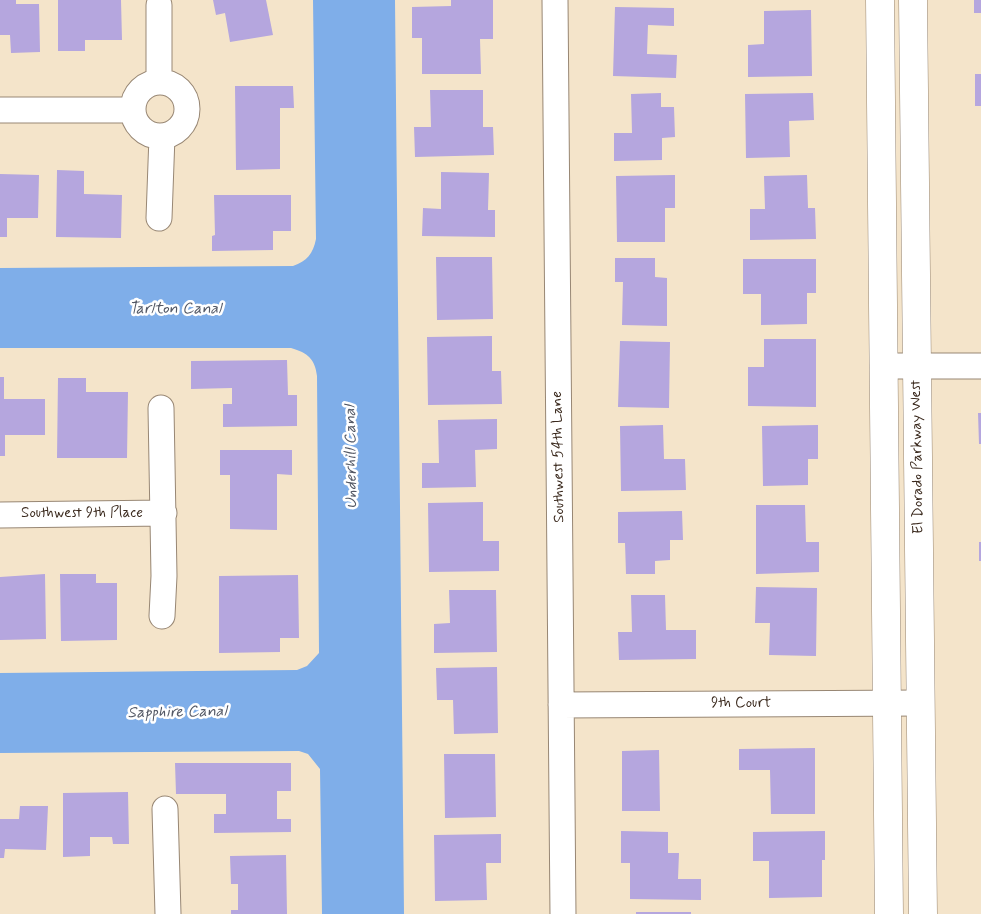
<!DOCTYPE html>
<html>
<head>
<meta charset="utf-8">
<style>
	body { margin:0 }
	canvas { display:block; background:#f4e4ca }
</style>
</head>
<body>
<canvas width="981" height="914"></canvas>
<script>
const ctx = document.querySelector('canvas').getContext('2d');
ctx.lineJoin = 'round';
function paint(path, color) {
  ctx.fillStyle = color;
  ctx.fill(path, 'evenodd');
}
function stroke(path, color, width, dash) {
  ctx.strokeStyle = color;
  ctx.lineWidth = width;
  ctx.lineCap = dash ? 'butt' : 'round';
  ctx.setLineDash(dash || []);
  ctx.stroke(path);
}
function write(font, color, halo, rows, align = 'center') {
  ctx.font = font + ' Mynerve,sans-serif';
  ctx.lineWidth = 5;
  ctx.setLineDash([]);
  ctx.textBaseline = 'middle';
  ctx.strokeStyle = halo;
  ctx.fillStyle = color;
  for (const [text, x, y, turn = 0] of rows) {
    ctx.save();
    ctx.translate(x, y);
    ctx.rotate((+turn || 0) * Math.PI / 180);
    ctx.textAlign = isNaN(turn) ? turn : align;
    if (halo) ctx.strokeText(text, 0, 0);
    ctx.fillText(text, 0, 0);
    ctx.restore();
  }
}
paint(new Path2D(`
	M 313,0 L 395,0 L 404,914 L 322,914 L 320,769 L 308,754 L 299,751 L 0,753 L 0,673 L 297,670 L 307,666 L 319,653 L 317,376 C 315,359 308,353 291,348 L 0,348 L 0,268 L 293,266 C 307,261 313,254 316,239 Z`), '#7faee9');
paint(new Path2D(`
	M 0,0 L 16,0 L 16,4 L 39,4 L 40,52 L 11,53 L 10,35 L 0,35 Z
	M 58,0 L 121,0 L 122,40 L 85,40 L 85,51 L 58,51 Z
	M 213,0 L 266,0 L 273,35 L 230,42 L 225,13 L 216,15 Z
	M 451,0 L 493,0 L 493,39 L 480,39 L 481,74 L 422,74 L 422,38 L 412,38 L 412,7 L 451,6 Z
	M 974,0 L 981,0 L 981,13 L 974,13 Z
	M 615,7 L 674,8 L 674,26 L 648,25 L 647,54 L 677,55 L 676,78 L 613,76 Z
	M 811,10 L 812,76 L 748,77 L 748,45 L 764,44 L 764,11 Z
	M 975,74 L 981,74 L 981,106 L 975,106 Z
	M 235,86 L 293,86 L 294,108 L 280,108 L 280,169 L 236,170 Z
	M 430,90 L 483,90 L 483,127 L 493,127 L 494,155 L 415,157 L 414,127 L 431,127 Z
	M 661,93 L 661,107 L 674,107 L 675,137 L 662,138 L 662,160 L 614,161 L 614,133 L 632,133 L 631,94 Z
	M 813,93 L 814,120 L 789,121 L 790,157 L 746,158 L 745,94 Z
	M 57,170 L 84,171 L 84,194 L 122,195 L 121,238 L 56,237 Z
	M 441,172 L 489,173 L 488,210 L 495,210 L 495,237 L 422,236 L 423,208 L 441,209 Z
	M 0,174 L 39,175 L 38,218 L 7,218 L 7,237 L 0,237 Z
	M 675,175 L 675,208 L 665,208 L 665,242 L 617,242 L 616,176 Z
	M 807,175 L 808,208 L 815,208 L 816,239 L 750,240 L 750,209 L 765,209 L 764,176 Z
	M 214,195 L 291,195 L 291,231 L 273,231 L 273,250 L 212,251 L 212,236 L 215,235 Z
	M 436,257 L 492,257 L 493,319 L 437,320 Z
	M 615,258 L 655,258 L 655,277 L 667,278 L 667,326 L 622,325 L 623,282 L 615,282 Z
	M 743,259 L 816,259 L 816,293 L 807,293 L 807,324 L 761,325 L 761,294 L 743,294 Z
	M 492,336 L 492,371 L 501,371 L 502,404 L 428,405 L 427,337 Z
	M 764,339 L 816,339 L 816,407 L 748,406 L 748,367 L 764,367 Z
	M 620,341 L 670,342 L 669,408 L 618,407 Z
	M 287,360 L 288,395 L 297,395 L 297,426 L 223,427 L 223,404 L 232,404 L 232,388 L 191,389 L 191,361 Z
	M 0,377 L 4,377 L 4,399 L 45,399 L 45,435 L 5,435 L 5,456 L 0,456 Z
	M 58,378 L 86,378 L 86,392 L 128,392 L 127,458 L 57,458 Z
	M 978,413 L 981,413 L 981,444 L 979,444 Z
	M 497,419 L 497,449 L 475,450 L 476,487 L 422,488 L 422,463 L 439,463 L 438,420 Z
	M 663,425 L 664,459 L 685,459 L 686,490 L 621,491 L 620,426 Z
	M 818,425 L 818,459 L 808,459 L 808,485 L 763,486 L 762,426 Z
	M 220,450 L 292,450 L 292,475 L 277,474 L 277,530 L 230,529 L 230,475 L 220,475 Z
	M 483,502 L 483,541 L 499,541 L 499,571 L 429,572 L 428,503 Z
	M 756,505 L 805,505 L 806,542 L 819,542 L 819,572 L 756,574 Z
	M 682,511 L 683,540 L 670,540 L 670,560 L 655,561 L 655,574 L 626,574 L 625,543 L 618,543 L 618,512 Z
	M 979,542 L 981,542 L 981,561 L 979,561 Z
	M 45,574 L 46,639 L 0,640 L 0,577 Z
	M 60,574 L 96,574 L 96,583 L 117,583 L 117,640 L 61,641 Z
	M 298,575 L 299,638 L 280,638 L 280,652 L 219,653 L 219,576 Z
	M 756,587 L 817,588 L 816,656 L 769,655 L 770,623 L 755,623 Z
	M 449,590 L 496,590 L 497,652 L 434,653 L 434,624 L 450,623 Z
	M 631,595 L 665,595 L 666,630 L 696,630 L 696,659 L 619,660 L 618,632 L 632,632 Z
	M 497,667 L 498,733 L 454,734 L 453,700 L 437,700 L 436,668 Z
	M 815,748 L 815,814 L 771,814 L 770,770 L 739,770 L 739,749 Z
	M 659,750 L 660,811 L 622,811 L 622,751 Z
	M 444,754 L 495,754 L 496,817 L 445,818 Z
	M 175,763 L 291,763 L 291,791 L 277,791 L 277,819 L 291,819 L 291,832 L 214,833 L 214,814 L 226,814 L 226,794 L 176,794 Z
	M 128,792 L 129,844 L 113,844 L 112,837 L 90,837 L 90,856 L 63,857 L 63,793 Z
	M 20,806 L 48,806 L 46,850 L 5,849 L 4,858 L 0,858 L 0,819 L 19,819 Z
	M 621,831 L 668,832 L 668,853 L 679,853 L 678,879 L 701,879 L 701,900 L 630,899 L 630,863 L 621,863 Z
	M 825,831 L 825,860 L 822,860 L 822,897 L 769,898 L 769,861 L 753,861 L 753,832 Z
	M 501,834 L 501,863 L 486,863 L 487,900 L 435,901 L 434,835 Z
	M 286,855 L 287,914 L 231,914 L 231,910 L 238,910 L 238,884 L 231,884 L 230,856 Z
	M 636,912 L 691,912 L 691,914 L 636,914 Z`), '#b5a6de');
const minor = new Path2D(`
	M 555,0 L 563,914
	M 159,5 L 159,82
	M133 109a27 27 0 1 1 54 0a27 27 0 1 1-54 0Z
	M 0,110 L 133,110
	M 159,218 L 162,136
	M 883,366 L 981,366
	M 161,408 L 164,576 L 162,616
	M 0,515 L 164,513
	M 561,705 L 921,703
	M 165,809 L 168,914`);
const tertiary = new Path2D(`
	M 880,0 L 889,914
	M 913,0 L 923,914`);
stroke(minor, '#988774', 27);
stroke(tertiary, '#988774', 29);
stroke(minor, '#fff', 25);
stroke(tertiary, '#fff', 28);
write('15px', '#3b2a1e', '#fff', [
	["Southwest 54th Lane",559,457,-91],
	["El Dorado Parkway West",918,457,-91],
	["Southwest 9th Place",82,514],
	["9th Court",741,704]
]);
write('italic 16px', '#535865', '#fff', [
	["Tarlton Canal",175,310],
	["Underhill Canal",352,457,-91],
	["Sapphire Canal",177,713,-1]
]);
</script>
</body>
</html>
